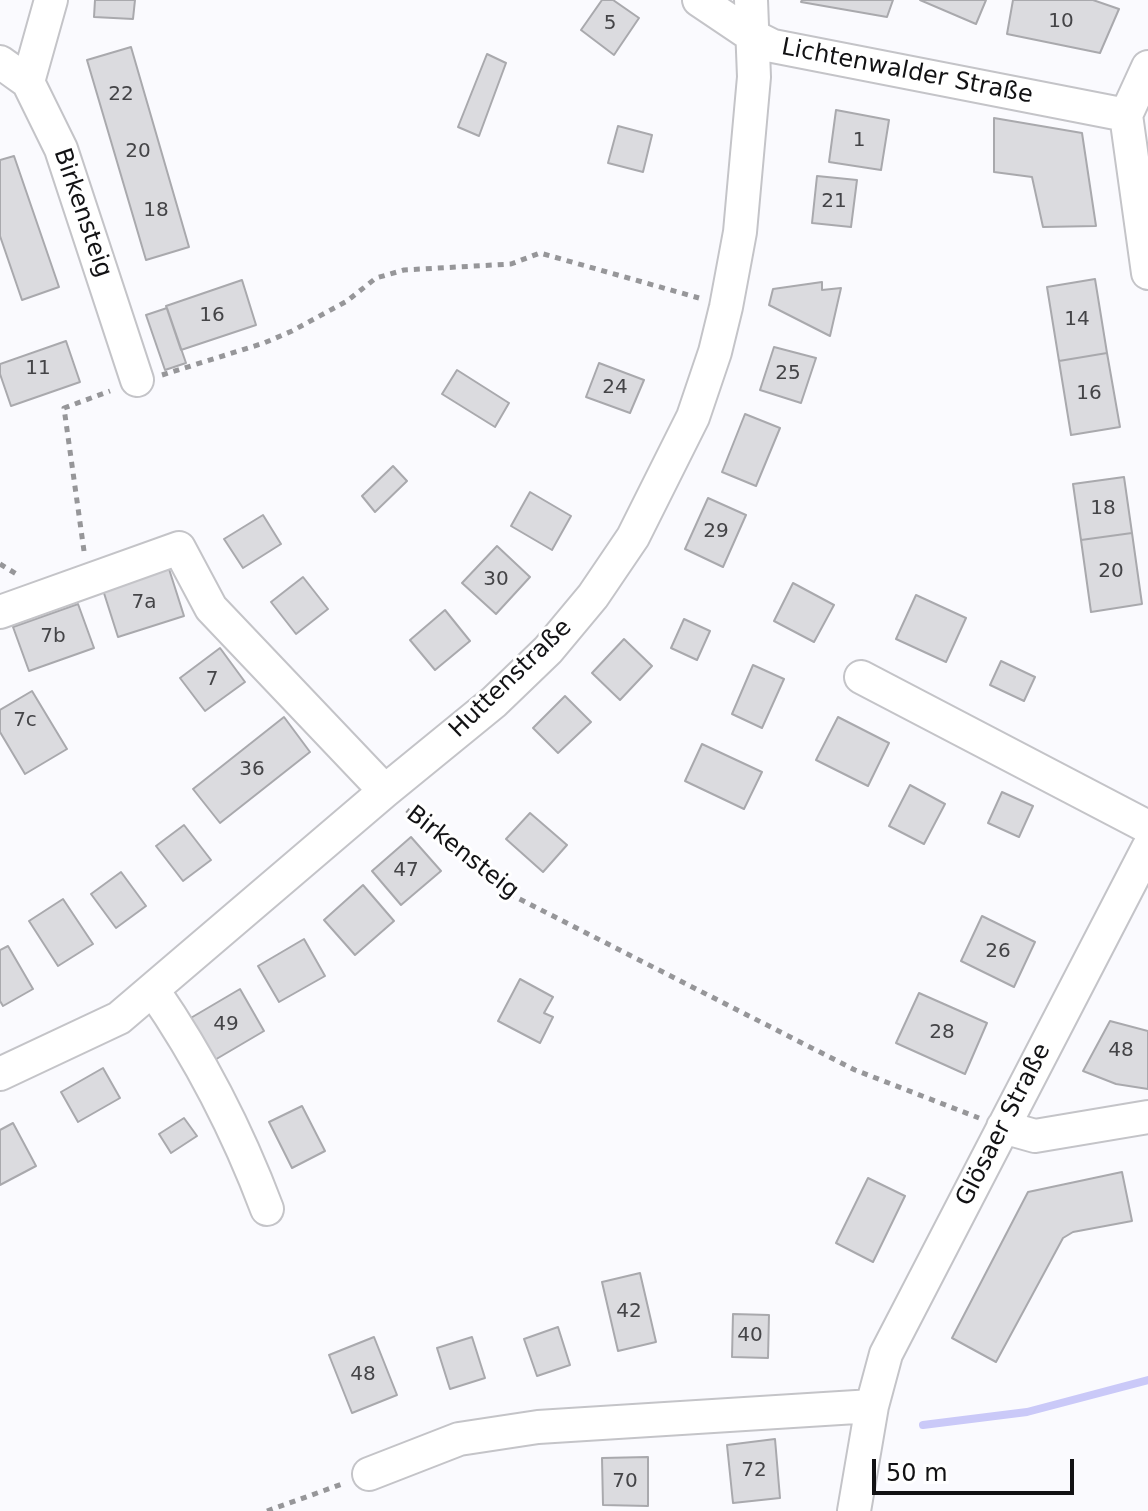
<!DOCTYPE html>
<html>
<head>
<meta charset="utf-8">
<style>
	body { margin:0 }
	#map { position:relative; width:1148px; height:1511px; overflow:hidden; background:#fafafe; font-family:"DejaVu Sans",sans-serif }
	canvas { display:block }
	.scale { position:absolute; left:872px; top:1459px; width:202px; height:36px; box-sizing:border-box; border:4px solid #121214; border-top:0; padding-left:10px; font-size:24px; line-height:28px; white-space:nowrap; color:#121214; -webkit-text-stroke:6px #fff; paint-order:stroke }
</style>
</head>
<body>
<div id="map">
<canvas width="1148" height="1511"></canvas>
<div class="scale">50 m</div>
</div>
<script>
const ctx = document.querySelector('canvas').getContext('2d');
ctx.lineJoin = 'round';
function stroke(path, color, width, dash) {
  ctx.strokeStyle = color;
  ctx.lineWidth = width;
  ctx.lineCap = dash ? 'butt' : 'round';
  ctx.setLineDash(dash || []);
  ctx.stroke(path);
}
function paint(path, color) {
  ctx.fillStyle = color;
  ctx.fill(path, 'evenodd');
}
function write(font, color, halo, rows, align = 'center') {
  ctx.font = font + ' "DejaVu Sans",sans-serif';
  ctx.lineWidth = 6;
  ctx.setLineDash([]);
  ctx.textBaseline = 'middle';
  ctx.strokeStyle = halo;
  ctx.fillStyle = color;
  for (const [text, x, y, turn = 0] of rows) {
    ctx.save();
    ctx.translate(x, y);
    ctx.rotate((+turn || 0) * Math.PI / 180);
    ctx.textAlign = isNaN(turn) ? turn : align;
    if (halo) ctx.strokeText(text, 0, 0);
    ctx.fillText(text, 0, 0);
    ctx.restore();
  }
}
stroke(new Path2D(`
	M 923,1425 L 1027,1412 L 1148,1380`), '#cac9f8', 8);
const building = new Path2D(`
	M 95,0 L 135,0 L 133,19 L 94,17 Z
	M 602,0 L 613,0 L 639,18 L 614,55 L 581,30 Z
	M 802,0 L 893,0 L 887,17 L 801,2 Z
	M 920,0 L 986,0 L 976,24 Z
	M 1013,0 L 1093,0 L 1119,9 L 1100,53 L 1007,34 Z
	M 131,47 L 189,247 L 146,260 L 87,60 Z
	M 487,54 L 506,63 L 479,136 L 458,127 Z
	M 836,110 L 889,120 L 881,170 L 829,162 Z
	M 994,118 L 1082,133 L 1096,226 L 1043,227 L 1032,177 L 994,172 Z
	M 618,126 L 652,135 L 643,172 L 608,163 Z
	M 14,156 L 59,287 L 22,300 L 0,236 L 0,160 Z
	M 817,176 L 857,180 L 851,227 L 812,223 Z
	M 1095,279 L 1107,353 L 1059,361 L 1047,287 Z
	M 242,280 L 256,325 L 181,350 L 166,306 Z
	M 822,282 L 822,290 L 841,288 L 830,336 L 769,305 L 773,289 Z
	M 167,308 L 186,363 L 165,370 L 146,315 Z
	M 66,341 L 80,382 L 11,406 L 0,374 L 0,364 Z
	M 774,347 L 816,358 L 801,403 L 760,390 Z
	M 1107,353 L 1120,427 L 1071,435 L 1059,361 Z
	M 599,363 L 644,380 L 630,413 L 586,397 Z
	M 457,370 L 509,403 L 495,427 L 442,394 Z
	M 745,414 L 780,428 L 756,486 L 722,472 Z
	M 393,466 L 407,481 L 375,512 L 362,496 Z
	M 1124,477 L 1132,533 L 1081,540 L 1073,484 Z
	M 530,492 L 571,516 L 552,550 L 511,526 Z
	M 708,498 L 746,515 L 723,567 L 685,549 Z
	M 263,515 L 281,544 L 243,568 L 224,539 Z
	M 1132,533 L 1142,604 L 1091,612 L 1081,540 Z
	M 497,546 L 530,577 L 496,614 L 462,583 Z
	M 169,569 L 184,616 L 118,637 L 103,590 Z
	M 303,577 L 328,609 L 296,634 L 271,602 Z
	M 793,583 L 834,605 L 814,642 L 774,621 Z
	M 916,595 L 966,618 L 946,662 L 896,639 Z
	M 78,604 L 94,648 L 29,671 L 13,627 Z
	M 445,610 L 470,641 L 435,670 L 410,640 Z
	M 684,619 L 710,631 L 697,660 L 671,648 Z
	M 624,639 L 652,666 L 620,700 L 592,673 Z
	M 220,648 L 245,682 L 205,711 L 180,678 Z
	M 1001,661 L 1035,677 L 1024,701 L 990,685 Z
	M 753,665 L 784,679 L 762,728 L 732,714 Z
	M 32,691 L 67,749 L 25,774 L 0,732 L 0,710 Z
	M 565,696 L 591,722 L 558,753 L 533,728 Z
	M 284,717 L 310,752 L 220,823 L 193,789 Z
	M 838,717 L 889,743 L 868,786 L 816,760 Z
	M 702,744 L 762,772 L 744,809 L 685,781 Z
	M 910,785 L 945,804 L 924,844 L 889,826 Z
	M 1002,792 L 1033,806 L 1019,837 L 988,823 Z
	M 530,813 L 567,845 L 543,872 L 506,839 Z
	M 184,825 L 211,860 L 183,881 L 156,846 Z
	M 411,837 L 441,871 L 401,905 L 372,871 Z
	M 121,872 L 146,906 L 116,928 L 91,894 Z
	M 363,885 L 394,921 L 355,955 L 324,920 Z
	M 63,899 L 93,944 L 58,966 L 29,921 Z
	M 982,916 L 1035,942 L 1014,987 L 961,961 Z
	M 304,939 L 325,976 L 279,1002 L 258,966 Z
	M 8,946 L 33,989 L 3,1006 L 0,1001 L 0,950 Z
	M 520,979 L 553,997 L 544,1013 L 553,1017 L 540,1043 L 498,1021 Z
	M 240,989 L 264,1031 L 213,1061 L 189,1019 Z
	M 919,993 L 987,1023 L 965,1074 L 896,1043 Z
	M 1110,1021 L 1148,1031 L 1148,1089 L 1116,1084 L 1083,1071 Z
	M 103,1068 L 120,1098 L 78,1122 L 61,1092 Z
	M 302,1106 L 325,1151 L 292,1168 L 269,1122 Z
	M 184,1118 L 197,1136 L 171,1153 L 159,1134 Z
	M 13,1123 L 36,1166 L 0,1185 L 0,1130 Z
	M 1122,1172 L 1132,1221 L 1073,1232 L 1063,1238 L 996,1362 L 952,1338 L 1028,1192 Z
	M 868,1178 L 905,1196 L 873,1262 L 836,1243 Z
	M 640,1273 L 656,1342 L 618,1351 L 602,1282 Z
	M 733,1314 L 769,1315 L 768,1358 L 732,1357 Z
	M 558,1327 L 570,1365 L 537,1376 L 524,1339 Z
	M 374,1337 L 397,1395 L 352,1413 L 329,1355 Z
	M 472,1337 L 485,1378 L 450,1389 L 437,1348 Z
	M 775,1439 L 780,1498 L 733,1503 L 727,1445 Z
	M 648,1457 L 648,1506 L 603,1505 L 602,1458 Z`);
paint(building, '#dbdbdf');
stroke(building, '#a9a9ad', 2);
const minor = new Path2D(`
	M 699,0 L 751,35 L 773,46 L 1126,115
	M 0,62 L 28,82 L 61,149 L 137,380
	M 1148,67 L 1126,115 L 1148,273
	M 28,82 L 51,0
	M 0,612 L 179,548 L 211,608 L 385,791
	M 861,677 L 1148,827
	M 153,990 C 200,1058 238,1132 267,1209
	M 0,1074 L 119,1018 L 385,791 L 494,702 L 548,650 L 593,596 L 633,537 L 693,417 L 715,352 L 726,307 L 740,232 L 754,77 L 751,0
	M 1003,1127 L 1035,1136 L 1148,1117
	M 369,1474 L 459,1439 L 538,1427 L 872,1406
	M 854,1511 L 872,1406 L 886,1354 L 1148,848`);
stroke(minor, '#c4c4c8', 36);
stroke(new Path2D(`
	M 162,375 L 264,343 L 292,331 L 347,301 L 376,278 L 404,270 L 511,264 L 540,253 L 699,298
	M 84,551 L 64,408 L 110,391
	M 0,564 L 18,575
	M 407,810 L 500,889 L 855,1070 L 979,1118
	M 267,1511 L 345,1483`), '#969699', 5, [6, 6]);
stroke(minor, '#fff', 32);
write('20px', '#444447', null, [
	["10",1061,22],
	["5",610,24],
	["22",121,95],
	["1",859,141],
	["20",138,152],
	["21",834,202],
	["18",156,211],
	["16",212,316],
	["14",1077,320],
	["11",38,369],
	["25",788,374],
	["24",615,388],
	["16",1089,394],
	["18",1103,509],
	["29",716,532],
	["20",1111,572],
	["30",496,580],
	["7a",144,603],
	["7b",53,637],
	["7",212,680],
	["7c",25,721],
	["36",252,770],
	["47",406,871],
	["26",998,952],
	["49",226,1025],
	["28",942,1033],
	["48",1121,1051],
	["42",629,1312],
	["40",750,1336],
	["48",363,1375],
	["72",754,1471],
	["70",625,1482]
]);
write('24px', '#121214', '#fff', [
	["Lichtenwalder Straße",907,72,11],
	["Birkensteig",82,213,71],
	["Huttenstraße",511,679,-44],
	["Birkensteig",462,853,38],
	["Glösaer Straße",1004,1125,-63]
]);
</script>
</body>
</html>
